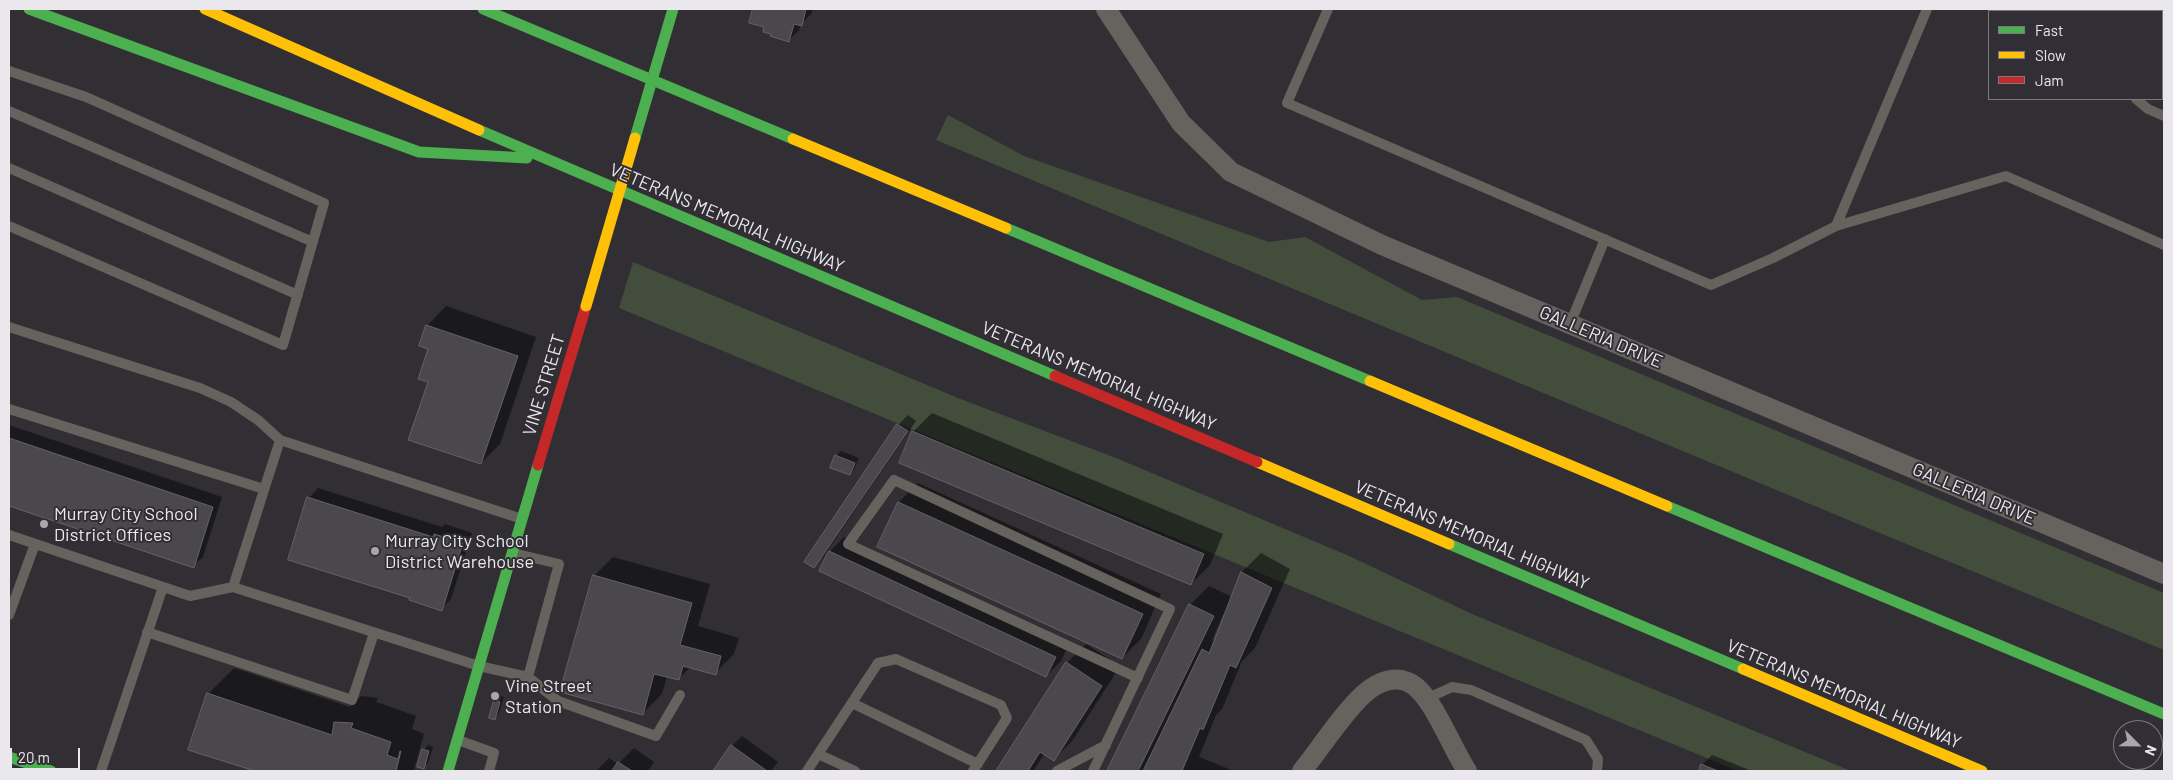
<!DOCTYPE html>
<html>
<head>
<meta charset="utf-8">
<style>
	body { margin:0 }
	#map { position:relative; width:2173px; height:780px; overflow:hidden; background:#322f34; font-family:Barlow,sans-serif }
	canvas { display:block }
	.frame { position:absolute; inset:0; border:10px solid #ebe8ed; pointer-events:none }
	.legend { position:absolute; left:1988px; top:10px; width:175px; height:90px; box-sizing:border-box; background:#322e35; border:1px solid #7c787f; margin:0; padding:6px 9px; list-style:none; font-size:15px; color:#ebe8ed }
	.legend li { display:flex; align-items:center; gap:10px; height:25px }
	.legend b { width:25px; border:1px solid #7c787f }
	.north { position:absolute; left:2113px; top:720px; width:50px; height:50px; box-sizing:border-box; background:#322e35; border:1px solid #7c787f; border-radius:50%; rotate:113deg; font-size:14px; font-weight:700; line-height:20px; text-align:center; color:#ebe8ed }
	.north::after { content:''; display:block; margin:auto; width:18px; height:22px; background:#aaa7ac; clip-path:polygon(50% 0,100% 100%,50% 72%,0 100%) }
	.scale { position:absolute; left:10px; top:748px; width:70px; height:22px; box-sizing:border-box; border:2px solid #ebe8ed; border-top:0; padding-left:6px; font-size:15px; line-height:18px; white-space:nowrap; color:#ebe8ed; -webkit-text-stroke:4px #322e35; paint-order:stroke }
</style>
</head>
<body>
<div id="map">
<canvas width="2173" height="780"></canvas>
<div class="frame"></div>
<ul class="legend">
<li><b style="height:6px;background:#4caf50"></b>Fast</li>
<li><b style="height:6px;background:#ffc107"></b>Slow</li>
<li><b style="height:6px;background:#c62828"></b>Jam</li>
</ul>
<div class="north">N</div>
<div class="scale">20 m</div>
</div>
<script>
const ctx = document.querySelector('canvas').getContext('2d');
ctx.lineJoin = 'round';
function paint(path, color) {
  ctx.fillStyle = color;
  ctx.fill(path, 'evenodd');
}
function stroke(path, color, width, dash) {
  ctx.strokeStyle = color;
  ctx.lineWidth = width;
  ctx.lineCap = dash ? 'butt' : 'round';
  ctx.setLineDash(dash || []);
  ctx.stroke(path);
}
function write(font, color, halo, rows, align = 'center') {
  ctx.font = font + ' Barlow,sans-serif';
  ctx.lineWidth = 4;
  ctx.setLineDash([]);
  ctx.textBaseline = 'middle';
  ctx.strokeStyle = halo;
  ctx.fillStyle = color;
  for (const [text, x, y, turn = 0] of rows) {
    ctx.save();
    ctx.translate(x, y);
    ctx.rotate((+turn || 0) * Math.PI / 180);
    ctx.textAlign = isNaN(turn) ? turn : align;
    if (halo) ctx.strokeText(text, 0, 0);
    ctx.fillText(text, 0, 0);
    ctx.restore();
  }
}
paint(new Path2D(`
	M 948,115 L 1024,156 L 1269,242 L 1305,237 L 1422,300 L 1457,297 L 2164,593 L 2164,650 L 1858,524 L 936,140 Z
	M 633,262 L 958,398 L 1116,458 L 1347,555 L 1472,614 L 1851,771 L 1738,771 L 619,308 Z`), '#424d3c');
paint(new Path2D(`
	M 754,9 L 813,9 L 811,14 L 801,24 L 799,30 L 789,40 L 766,26 L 750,22 Z
	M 2164,20 L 2164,66 L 2162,61 L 2162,22 Z
	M 446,306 L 536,337 L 500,444 L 481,463 L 429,381 L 430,348 L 427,326 Z
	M 932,413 L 1223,534 L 1210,565 L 1191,584 L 913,432 Z
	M 908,415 L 916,421 L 823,557 L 813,567 L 898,425 Z
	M 9,425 L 222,497 L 203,557 L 193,566 L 9,504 Z
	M 841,451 L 859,458 L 854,469 L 850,474 L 836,456 Z
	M 918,483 L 1161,594 L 1141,639 L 1122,658 L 879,546 L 899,502 Z
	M 318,488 L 442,527 L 445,524 L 472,533 L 451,599 L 441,609 L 309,498 Z
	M 844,537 L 1070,642 L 1061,661 L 1046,676 L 830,551 Z
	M 1261,553 L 1290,569 L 1255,648 L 1242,661 L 1222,709 L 1216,715 L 1199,757 L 1234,771 L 1108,771 L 1190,605 L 1209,586 L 1232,597 L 1242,572 ZM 1224,613 L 1226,614 L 1218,634 L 1211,642 Z
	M 613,557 L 710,584 L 698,626 L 739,638 L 734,654 L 715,673 L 691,667 L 678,679 L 667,676 L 662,694 L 643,713 L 594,576 Z
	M 1086,644 L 1120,666 L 1073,740 L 1054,759 L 1045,753 L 1033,771 L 997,771 L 1067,663 Z
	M 234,668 L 350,707 L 361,696 L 378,698 L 376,702 L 416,716 L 412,729 L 424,734 L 414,770 L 412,771 L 258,771 L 190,749 L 208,694 Z
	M 500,696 L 504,697 L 499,713 L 495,718 L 495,701 Z
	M 742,736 L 778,762 L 771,771 L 714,771 L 732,746 Z
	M 428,745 L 433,747 L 428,763 L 423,767 L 424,750 Z
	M 634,748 L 654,762 L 648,771 L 596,771 L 609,758 L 618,764 Z
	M 1712,755 L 1752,771 L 1700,771 L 1702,765 Z`), '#0007');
const building = new Path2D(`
	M 753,9 L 806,9 L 802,26 L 794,24 L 789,42 L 770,36 L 771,34 L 763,32 L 764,27 L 749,23 Z
	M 2164,24 L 2164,69 L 2162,64 L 2162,26 Z
	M 426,325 L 518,356 L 481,464 L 408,440 L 428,382 L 418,379 L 428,349 L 419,346 Z
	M 897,424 L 908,431 L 814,568 L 804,562 Z
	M 912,431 L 1204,554 L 1191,585 L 899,463 Z
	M 9,438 L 213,507 L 194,568 L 9,506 Z
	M 835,455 L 855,463 L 850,475 L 830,468 Z
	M 307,497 L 433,537 L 434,534 L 463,543 L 442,611 L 409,600 L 410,598 L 288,560 Z
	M 898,502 L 1143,614 L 1122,659 L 877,547 Z
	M 829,551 L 1056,657 L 1046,677 L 819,571 Z
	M 1241,572 L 1272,588 L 1236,668 L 1230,665 L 1203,730 L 1200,728 L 1182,771 L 1143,771 L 1202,649 L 1209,653 Z
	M 593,575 L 692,603 L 680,645 L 721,656 L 716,675 L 683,666 L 679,680 L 654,674 L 643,715 L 560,692 Z
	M 1189,604 L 1214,616 L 1138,771 L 1107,771 Z
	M 1066,662 L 1102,686 L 1054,761 L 1040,752 L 1028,771 L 996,771 Z
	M 207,693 L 332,735 L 334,722 L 353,723 L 351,728 L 391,742 L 387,755 L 398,759 L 400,751 L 401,751 L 396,771 L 255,771 L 188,750 Z
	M 494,700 L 500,702 L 495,720 L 489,718 Z
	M 731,745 L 767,771 L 713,771 Z
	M 422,749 L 429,751 L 424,769 L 417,767 Z
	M 618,762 L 632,771 L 612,771 Z
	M 1701,764 L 1718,771 L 1699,771 Z`);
paint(building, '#4a484c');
stroke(building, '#646266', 1);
stroke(new Path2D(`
	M 1328,9 L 1287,103 L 1711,285 L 1773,258 L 1836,226 L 2006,176 L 2164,245
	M 2137,11 L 2138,9
	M 9,71 L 86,97 L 324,203 L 283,345 L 9,226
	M 2136,99 L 2148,109 L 2164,116
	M 9,111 L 313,242
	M 9,168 L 298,295
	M 1836,226 L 1927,9
	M 1570,324 L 1605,239
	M 9,327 L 200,388 L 231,402 L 258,420 L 280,440 L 519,518
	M 9,409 L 264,489
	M 280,440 L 233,587 L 479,666 L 528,677 L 559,564 L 513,553
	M 9,535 L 190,596 L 233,587
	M 9,615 L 35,544
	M 147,632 L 352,700 L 374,633
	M 528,677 L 558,701 L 656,736 L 680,695
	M 1426,699 L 1452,687 L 1471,690 L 1586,740 L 1598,759 L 1597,771
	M 852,703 L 978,764
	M 458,740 L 494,753 L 489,771
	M 818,754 L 855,771
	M 101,771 L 163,587
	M 807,771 L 878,663 L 896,659 L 1001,705 L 1007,718 L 973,771
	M 1057,771 L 1106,745
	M 1093,771 L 1170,609 L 894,480 L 848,544 L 1138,678`), '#66625e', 10);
stroke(new Path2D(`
	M 1106,9 L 1181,123 L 1231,172 L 1382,245 L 2164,574
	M 1302,771 C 1320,749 1348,705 1370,689 C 1384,679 1401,675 1416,687 C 1435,703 1452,748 1467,771`), '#66625e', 20);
stroke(new Path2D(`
	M 29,9 L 419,152 L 527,158
	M 483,9 L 793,139
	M 479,130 L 1055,376
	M 1006,228 L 1370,381
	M 1667,506 L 2164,714
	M 1449,544 L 1743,669
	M 9,757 L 51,771
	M 448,771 L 538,465`), '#4caf50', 11);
stroke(new Path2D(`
	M 205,9 L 479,130
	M 793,139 L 1006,228
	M 1370,381 L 1667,506
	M 1257,462 L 1449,544
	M 1743,669 L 1982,771`), '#ffc107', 11);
stroke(new Path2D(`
	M 1055,376 L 1257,462
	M 538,465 L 586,306`), '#c62828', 11);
stroke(new Path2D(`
	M 635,138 L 673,9`), '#4caf50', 11);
stroke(new Path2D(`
	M 586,306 L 635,138`), '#ffc107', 11);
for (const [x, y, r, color] of [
	[44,524,5,"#aaa7ac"],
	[375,551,5,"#aaa7ac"],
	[495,696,5,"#aaa7ac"]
]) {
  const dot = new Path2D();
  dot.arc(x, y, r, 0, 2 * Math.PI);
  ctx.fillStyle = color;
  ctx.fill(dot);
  stroke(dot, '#322e35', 2);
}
write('18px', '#ebe8ed', '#322e35', [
	["VETERANS MEMORIAL HIGHWAY",727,218,23],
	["GALLERIA DRIVE",1601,337,23],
	["VETERANS MEMORIAL HIGHWAY",1099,376,23],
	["VINE STREET",544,385,-73],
	["GALLERIA DRIVE",1974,494,23],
	["VETERANS MEMORIAL HIGHWAY",1472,535,23],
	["VETERANS MEMORIAL HIGHWAY",1844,694,23]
]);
write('18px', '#ebe8ed', '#322e35', [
	["Murray City School",54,514],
	["District Offices",54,535],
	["Murray City School",385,541],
	["District Warehouse",385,562],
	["Vine Street",505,686],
	["Station",505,707]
], 'left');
</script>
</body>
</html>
